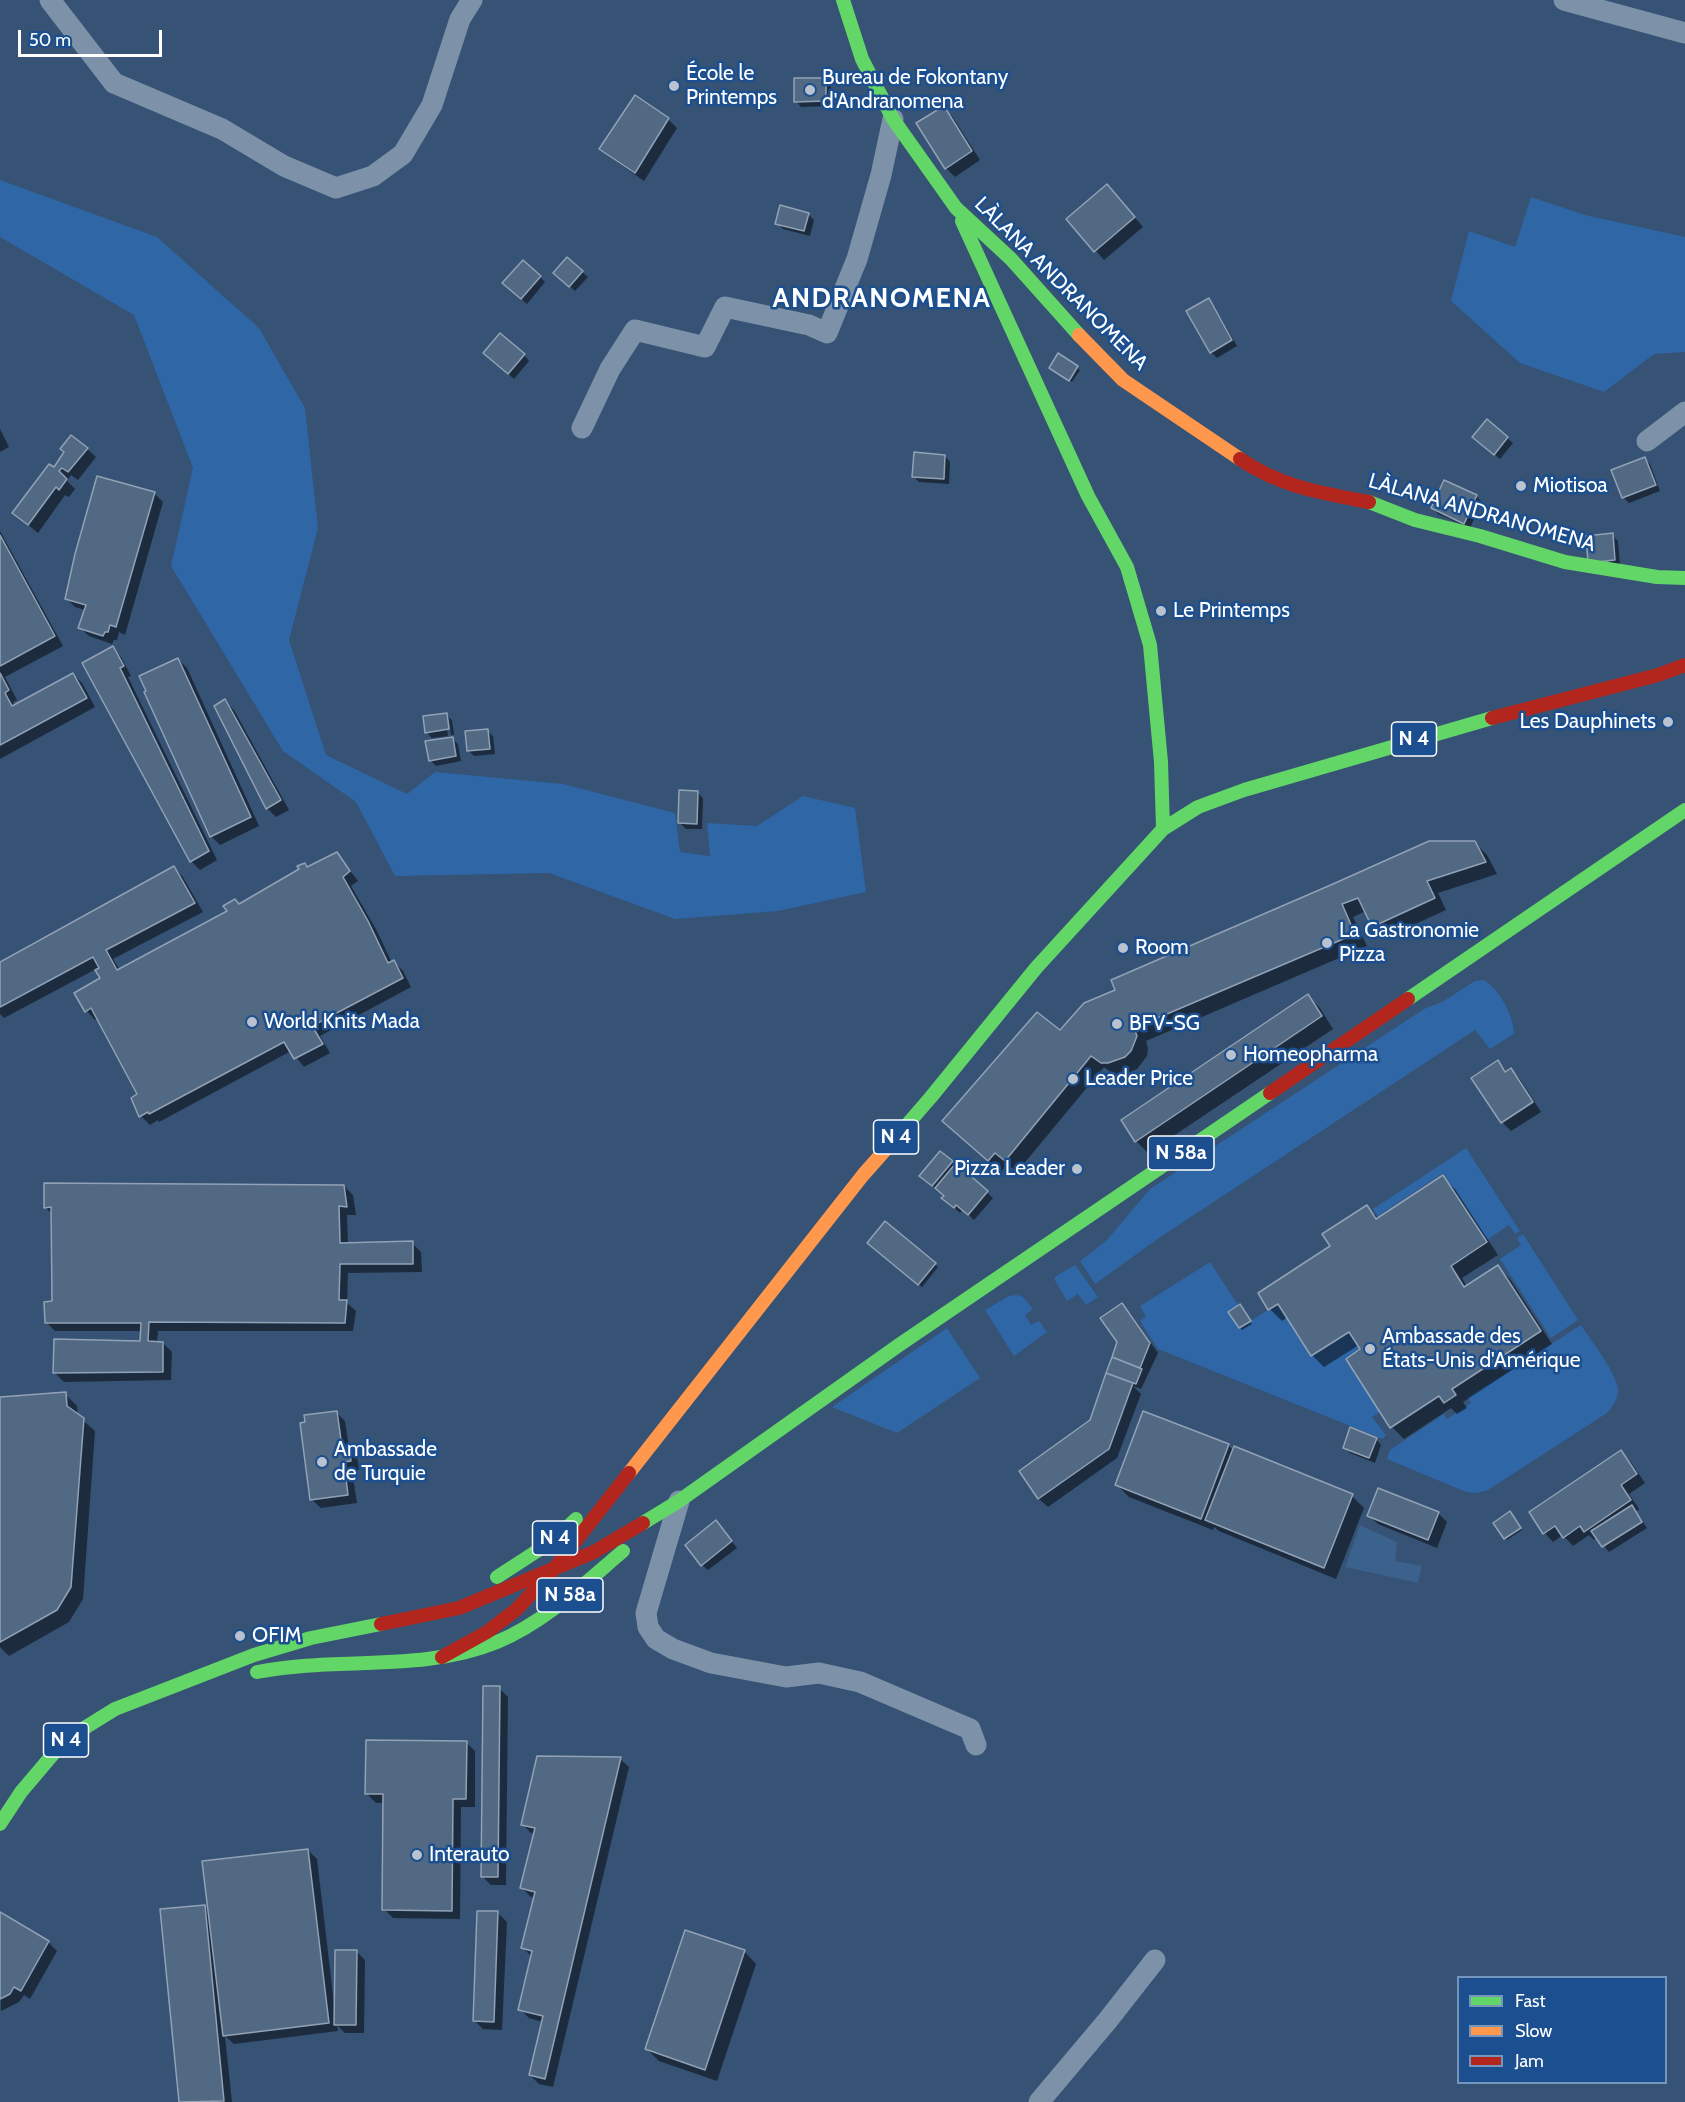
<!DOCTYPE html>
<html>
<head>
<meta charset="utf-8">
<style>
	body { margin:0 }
	#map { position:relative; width:1685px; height:2102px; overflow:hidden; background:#365274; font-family:Cabin,sans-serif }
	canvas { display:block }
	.legend { position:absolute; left:1457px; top:1976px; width:210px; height:108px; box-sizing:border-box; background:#1b4f8f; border:2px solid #7695bc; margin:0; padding:8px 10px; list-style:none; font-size:18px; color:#fff }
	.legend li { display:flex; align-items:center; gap:12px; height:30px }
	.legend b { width:30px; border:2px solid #7695bc }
	.scale { position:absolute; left:18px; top:30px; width:144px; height:27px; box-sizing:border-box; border:3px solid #fff; border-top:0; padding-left:8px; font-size:18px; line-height:21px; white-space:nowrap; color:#fff; -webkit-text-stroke:4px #1b4f8f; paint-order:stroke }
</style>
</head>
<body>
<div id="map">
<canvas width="1685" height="2102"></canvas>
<ul class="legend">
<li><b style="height:8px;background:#63d668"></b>Fast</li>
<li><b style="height:8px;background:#ff974d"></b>Slow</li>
<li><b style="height:8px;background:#b3261e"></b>Jam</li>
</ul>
<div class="scale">50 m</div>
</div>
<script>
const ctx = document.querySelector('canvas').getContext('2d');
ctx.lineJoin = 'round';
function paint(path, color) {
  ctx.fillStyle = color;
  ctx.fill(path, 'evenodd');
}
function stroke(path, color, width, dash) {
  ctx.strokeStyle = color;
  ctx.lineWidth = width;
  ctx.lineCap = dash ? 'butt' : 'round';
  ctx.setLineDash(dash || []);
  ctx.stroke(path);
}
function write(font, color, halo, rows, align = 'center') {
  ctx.font = font + ' Cabin,sans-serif';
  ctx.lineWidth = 5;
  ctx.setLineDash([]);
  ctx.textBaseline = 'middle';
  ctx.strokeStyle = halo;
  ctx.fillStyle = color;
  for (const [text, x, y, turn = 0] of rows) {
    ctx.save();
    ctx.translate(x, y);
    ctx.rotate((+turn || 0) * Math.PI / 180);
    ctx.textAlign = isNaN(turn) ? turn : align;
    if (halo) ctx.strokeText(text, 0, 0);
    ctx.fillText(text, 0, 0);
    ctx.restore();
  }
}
paint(new Path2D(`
	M 0,180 L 157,237 L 259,328 L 305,408 L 318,528 L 289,640 L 326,755 L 407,794 L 435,772 L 563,784 L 675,813 L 680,852 L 710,856 L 707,823 L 757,826 L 803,796 L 855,808 L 866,892 L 778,911 L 675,919 L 549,873 L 395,876 L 356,802 L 283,751 L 171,566 L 193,468 L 134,315 L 0,237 Z
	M 1531,197 L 1585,215 L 1685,237 L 1685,352 L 1654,354 L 1604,392 L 1520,363 L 1451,301 L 1469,231 L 1515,247 Z
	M 1484,980 C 1499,989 1514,1016 1514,1034 L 1490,1049 L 1475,1030 L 1159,1238 L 1095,1284 L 1080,1261 L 1106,1241 L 1150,1189 L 1424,1009 L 1442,1002 L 1475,981 Z
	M 1466,1148 L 1520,1231 L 1515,1234 L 1509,1225 L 1487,1240 L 1443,1173 L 1378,1216 L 1373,1209 Z
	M 1523,1234 L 1578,1320 L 1551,1338 L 1500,1259 L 1521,1245 L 1517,1238 Z
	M 1210,1262 L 1238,1305 L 1228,1312 L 1239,1328 L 1278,1304 L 1311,1356 L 1349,1332 L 1360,1349 L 1346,1359 L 1380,1412 L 1372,1417 L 1386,1435 L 1383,1439 L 1158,1349 L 1140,1321 L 1146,1316 L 1140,1306 Z
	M 1075,1265 L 1098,1297 L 1086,1305 L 1078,1294 L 1067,1301 L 1054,1279 L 1056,1276 Z
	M 1017,1295 L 1023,1297 L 1033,1309 L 1025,1315 L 1031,1325 L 1039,1321 L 1047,1332 L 1014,1356 L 985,1310 L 1009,1296 Z
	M 1581,1325 C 1591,1341 1619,1375 1618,1392 C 1617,1401 1612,1407 1607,1413 L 1488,1490 L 1477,1493 L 1466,1492 L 1387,1459 L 1390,1450 L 1444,1414 L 1447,1419 L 1471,1403 L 1468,1397 Z
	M 947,1328 L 980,1378 L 897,1433 L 832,1407 Z`), '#2f66a5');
paint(new Path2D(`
	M 1360,1525 L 1397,1542 L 1395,1561 L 1422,1566 L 1418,1583 L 1345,1567 Z`), '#3b618d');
paint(new Path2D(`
	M 825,79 L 831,85 L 831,106 L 801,107 L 796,101 Z
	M 636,97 L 668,119 L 677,128 L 644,181 L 610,157 L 601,148 Z
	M 943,108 L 952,116 L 980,160 L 955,177 L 946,168 Z
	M 1116,195 L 1143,227 L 1104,260 L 1068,219 Z
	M 808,214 L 814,220 L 810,236 L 783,229 L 777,223 Z
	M 582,272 L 588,277 L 575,291 L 555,273 Z
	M 540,277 L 545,282 L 527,304 L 510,289 Z
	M 1208,300 L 1214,306 L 1237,346 L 1217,358 L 1211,352 Z
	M 524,355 L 529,361 L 514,379 L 490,358 Z
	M 1059,356 L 1080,370 L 1072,382 L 1053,370 Z
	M 1487,421 L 1513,443 L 1500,459 L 1480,442 Z
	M 0,429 L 9,447 L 0,452 Z
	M 87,449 L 96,457 L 78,480 L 71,475 L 67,481 L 75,489 L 69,497 L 65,495 L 38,533 L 14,513 L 54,469 Z
	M 945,456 L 950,462 L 949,484 L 919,482 L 913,476 Z
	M 1645,459 L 1650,464 L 1660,491 L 1629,503 L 1623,497 Z
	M 154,493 L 163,502 L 125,635 L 119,632 L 117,640 L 114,640 L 112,644 L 89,636 L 80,628 L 85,610 L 75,607 L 66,598 Z
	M 1476,496 L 1482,502 L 1470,528 L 1438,514 L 1433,508 Z
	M 0,531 L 63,646 L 5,677 L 17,700 L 13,702 L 15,706 L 73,674 L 82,683 L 95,707 L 0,759 Z
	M 1612,535 L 1618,541 L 1620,566 L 1595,568 Z
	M 112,648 L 121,657 L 131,676 L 128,677 L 217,860 L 200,870 L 191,861 Z
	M 178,659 L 187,668 L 259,826 L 220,845 L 211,836 L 148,692 Z
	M 225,701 L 234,710 L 289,810 L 276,817 L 267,808 Z
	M 446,715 L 452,720 L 454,735 L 451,735 L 449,719 L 446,719 L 448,736 L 432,738 L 426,732 Z
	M 487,731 L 493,736 L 495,754 L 474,756 L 468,750 Z
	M 452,738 L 458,744 L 461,761 L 436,766 L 430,760 Z
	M 697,792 L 703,798 L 702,829 L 686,829 L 680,823 Z
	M 1475,843 L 1487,855 L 1497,874 L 1438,893 L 1446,910 L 1385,938 L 1373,926 L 1366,911 L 1353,917 L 1367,946 L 1146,1041 L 1148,1049 L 1147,1056 L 1137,1069 L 1128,1073 L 1114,1075 L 1104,1067 L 1017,1172 L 1007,1164 L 1001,1172 L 956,1133 L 1061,1032 Z
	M 337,854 L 358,881 L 351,886 L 377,931 L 392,963 L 394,962 L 403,971 L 411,987 L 320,1036 L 330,1053 L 304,1067 L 291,1051 L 159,1122 L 158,1120 L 150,1125 L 141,1116 L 139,1095 L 98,1018 L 95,1020 L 87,1011 L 76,994 L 102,979 L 96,969 L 4,1018 L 0,1014 L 0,963 L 174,868 L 183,877 L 203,912 L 113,959 L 120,970 Z
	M 1308,996 L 1320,1008 L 1333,1029 L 1148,1153 L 1136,1141 Z
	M 1497,1062 L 1507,1072 L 1511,1070 L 1520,1079 L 1541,1112 L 1511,1131 L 1502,1122 L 1473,1078 Z
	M 952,1162 L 993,1198 L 974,1220 L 963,1209 L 960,1213 L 949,1203 L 945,1196 L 927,1181 Z
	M 1443,1177 L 1455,1189 L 1498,1255 L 1462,1278 L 1467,1287 L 1498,1267 L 1510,1279 L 1552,1344 L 1463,1402 L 1467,1408 L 1457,1414 L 1451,1408 L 1404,1439 L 1392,1427 L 1359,1345 L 1324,1367 L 1312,1355 L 1288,1317 L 1282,1321 L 1270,1309 L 1260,1294 L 1332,1247 L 1367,1207 L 1379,1219 Z
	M 344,1186 L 353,1195 L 356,1215 L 347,1215 L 348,1244 L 412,1243 L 421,1252 L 422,1272 L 348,1273 L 347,1303 L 356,1311 L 353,1331 L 158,1331 L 157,1343 L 163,1343 L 172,1352 L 171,1380 L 64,1382 L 55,1373 L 141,1343 L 142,1331 L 55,1331 L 46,1322 L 54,1303 L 53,1215 L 45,1207 Z
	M 885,1223 L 938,1267 L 922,1287 L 871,1245 Z
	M 1122,1305 L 1131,1314 L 1158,1353 L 1141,1389 L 1133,1386 L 1141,1394 L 1117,1458 L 1048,1507 L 1039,1499 L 1021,1471 L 1091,1421 L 1111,1376 L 1108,1372 L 1119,1342 Z
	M 1242,1308 L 1252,1324 L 1242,1330 L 1240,1327 Z
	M 65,1394 L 77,1406 L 78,1416 L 95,1431 L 83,1599 L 69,1622 L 9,1656 L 0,1647 L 0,1398 Z
	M 336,1412 L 345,1421 L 349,1448 L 357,1456 L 359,1470 L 352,1471 L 357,1503 L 321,1508 L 312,1500 Z
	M 1376,1439 L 1381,1445 L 1375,1463 L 1350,1453 L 1344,1447 Z
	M 1228,1445 L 1234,1451 L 1352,1496 L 1364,1508 L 1336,1579 L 1219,1531 L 1214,1527 L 1213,1530 L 1129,1497 L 1117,1485 Z
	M 1621,1452 L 1630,1461 L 1645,1483 L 1629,1494 L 1639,1509 L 1636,1512 L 1647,1528 L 1609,1552 L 1597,1537 L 1594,1540 L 1589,1535 L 1573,1546 L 1563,1535 L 1553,1542 L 1545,1533 Z
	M 1438,1513 L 1447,1522 L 1437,1548 L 1378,1524 L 1369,1516 Z
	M 1512,1516 L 1522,1530 L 1507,1540 L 1505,1538 Z
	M 722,1528 L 737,1548 L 708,1570 L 702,1565 Z
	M 499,1688 L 508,1697 L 506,1885 L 491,1885 L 482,1876 Z
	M 466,1742 L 475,1751 L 475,1807 L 461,1807 L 460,1919 L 393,1918 L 384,1909 L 384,1803 L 376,1803 L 367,1794 Z
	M 620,1759 L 629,1767 L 553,2087 L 539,2084 L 530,2075 L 543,2022 L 529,2018 L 520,2009 L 532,1957 L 523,1948 L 535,1898 L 531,1897 L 522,1888 L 535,1834 L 531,1833 L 522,1824 Z
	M 308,1850 L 317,1859 L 334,2003 L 336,2003 L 356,1951 L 365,1960 L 364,2033 L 345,2033 L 337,2025 L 338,2031 L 234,2044 L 225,2036 L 232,2102 L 180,2102 L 161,1911 L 204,1906 L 210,1912 Z
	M 498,1913 L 507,1922 L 502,2030 L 483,2029 L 474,2020 Z
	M 0,1914 L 48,1942 L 57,1951 L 30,1999 L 24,1995 L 19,2002 L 1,2011 Z
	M 744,1951 L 756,1964 L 717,2081 L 659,2061 L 647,2049 Z`), '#0007');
const building = new Path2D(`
	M 794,78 L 826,78 L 826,101 L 794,102 Z
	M 635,95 L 669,118 L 635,173 L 599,149 Z
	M 944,106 L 972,151 L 945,169 L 916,123 Z
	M 1107,184 L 1135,217 L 1094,252 L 1066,219 Z
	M 780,205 L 809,213 L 804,231 L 775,224 Z
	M 567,257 L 583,271 L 569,287 L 553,273 Z
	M 523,260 L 541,276 L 521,299 L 502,283 Z
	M 1209,298 L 1232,340 L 1210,353 L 1186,311 Z
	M 500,333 L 525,354 L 508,374 L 483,353 Z
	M 1058,353 L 1078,366 L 1069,381 L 1049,368 Z
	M 1487,419 L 1508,437 L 1494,455 L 1472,437 Z
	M 71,435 L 88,448 L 68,472 L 62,468 L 59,471 L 67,479 L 59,490 L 56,487 L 28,525 L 12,513 L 49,464 L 54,467 L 64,452 L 60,449 Z
	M 914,452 L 945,455 L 944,479 L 912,477 Z
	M 1645,457 L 1656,485 L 1622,498 L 1611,470 Z
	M 97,476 L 155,492 L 116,627 L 110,625 L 108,632 L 105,632 L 103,636 L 78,628 L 86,605 L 65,599 L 75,554 Z
	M 1444,480 L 1477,495 L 1464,524 L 1431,508 Z
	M 1613,533 L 1615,560 L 1588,563 L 1586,536 Z
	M 0,535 L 55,636 L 0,666 Z
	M 113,646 L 124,666 L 120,668 L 209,851 L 190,862 L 82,663 Z
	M 178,658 L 251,817 L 210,837 L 144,692 L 146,691 L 139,676 Z
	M 0,673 L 9,690 L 5,693 L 12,706 L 73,673 L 87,698 L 0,745 Z
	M 225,699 L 281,800 L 266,809 L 214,706 Z
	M 447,713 L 449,729 L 425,733 L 423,716 Z
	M 488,729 L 490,749 L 467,751 L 465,731 Z
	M 453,737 L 456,756 L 429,761 L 425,741 Z
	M 679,790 L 698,791 L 697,824 L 678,823 Z
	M 1429,841 L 1475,841 L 1486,862 L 1427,881 L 1435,898 L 1372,927 L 1358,898 L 1342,904 L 1355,934 L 1134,1028 L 1137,1036 L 1131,1051 L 1125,1057 L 1108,1063 L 1101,1063 L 1091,1056 L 1005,1161 L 995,1153 L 988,1161 L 942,1121 L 1037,1012 L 1060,1030 L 1084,1003 L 1115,990 L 1111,980 L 1333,884 Z
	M 337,852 L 350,871 L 343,877 L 368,921 L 388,963 L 394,960 L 403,978 L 312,1026 L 323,1044 L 294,1059 L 284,1042 L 149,1114 L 148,1112 L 139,1117 L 131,1098 L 137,1094 L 91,1008 L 85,1012 L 74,993 L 100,978 L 95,970 L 99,968 L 93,957 L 0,1007 L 0,962 L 174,866 L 195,903 L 106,950 L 117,970 L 227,911 L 223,906 L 235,899 L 239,904 L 299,869 L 297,866 L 305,863 L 307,867 Z
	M 1308,994 L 1322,1016 L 1135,1142 L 1121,1120 Z
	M 1498,1060 L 1505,1072 L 1511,1068 L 1533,1102 L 1501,1123 L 1471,1078 Z
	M 940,1151 L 953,1161 L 932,1186 L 919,1176 Z
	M 956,1163 L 988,1191 L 968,1215 L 956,1205 L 954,1208 L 941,1198 L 944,1196 L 935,1188 Z
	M 1443,1175 L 1487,1242 L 1451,1266 L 1464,1287 L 1498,1265 L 1541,1331 L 1452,1389 L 1456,1395 L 1444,1403 L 1439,1396 L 1390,1428 L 1346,1359 L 1360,1349 L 1349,1332 L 1311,1356 L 1278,1304 L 1268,1310 L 1258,1293 L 1330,1246 L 1322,1234 L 1367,1205 L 1376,1219 Z
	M 44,1183 L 344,1185 L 347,1207 L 339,1206 L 340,1243 L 413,1241 L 413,1264 L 340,1264 L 339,1300 L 347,1300 L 345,1323 L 149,1322 L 148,1341 L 163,1342 L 163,1372 L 53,1373 L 54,1339 L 140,1341 L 141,1323 L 45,1323 L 44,1302 L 52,1301 L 51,1207 L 44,1208 Z
	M 885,1221 L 936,1263 L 918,1285 L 867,1243 Z
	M 1122,1303 L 1150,1343 L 1140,1368 L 1112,1357 L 1117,1342 L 1100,1318 Z
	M 1240,1304 L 1251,1321 L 1239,1328 L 1228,1312 Z
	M 1112,1357 L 1142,1369 L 1136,1384 L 1106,1373 Z
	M 1106,1373 L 1133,1383 L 1109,1449 L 1038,1499 L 1019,1471 L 1090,1420 Z
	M 66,1392 L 67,1406 L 84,1418 L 71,1587 L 57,1610 L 0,1642 L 0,1397 Z
	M 337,1411 L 342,1447 L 349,1446 L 351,1461 L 344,1462 L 348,1495 L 310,1500 L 300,1423 L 305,1422 L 304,1415 Z
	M 1143,1411 L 1229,1444 L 1201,1519 L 1115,1485 Z
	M 1350,1427 L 1377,1438 L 1369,1458 L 1343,1448 Z
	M 1234,1446 L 1353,1494 L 1324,1568 L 1205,1520 Z
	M 1621,1450 L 1637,1474 L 1621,1485 L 1631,1500 L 1584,1532 L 1580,1526 L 1563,1538 L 1555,1526 L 1543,1534 L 1529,1512 Z
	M 1378,1488 L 1439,1512 L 1428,1540 L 1367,1516 Z
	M 1632,1505 L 1642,1522 L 1602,1547 L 1591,1531 Z
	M 1510,1511 L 1521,1528 L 1504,1539 L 1493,1523 Z
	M 716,1520 L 732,1541 L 701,1566 L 685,1545 Z
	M 483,1686 L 500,1686 L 498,1877 L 481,1877 Z
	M 366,1740 L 467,1741 L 466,1799 L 453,1799 L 452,1911 L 382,1910 L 383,1794 L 365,1794 Z
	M 537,1756 L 621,1757 L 545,2079 L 529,2075 L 543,2016 L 518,2010 L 532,1951 L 521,1948 L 535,1892 L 520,1888 L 535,1828 L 521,1825 Z
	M 308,1849 L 329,2023 L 223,2036 L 202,1861 Z
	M 205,1905 L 224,2101 L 179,2102 L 160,1909 Z
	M 477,1911 L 498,1911 L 494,2022 L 473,2021 Z
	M 0,1912 L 49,1941 L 21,1991 L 14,1987 L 10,1994 L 0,1999 Z
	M 685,1930 L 745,1950 L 705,2070 L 645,2049 Z
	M 335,1950 L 357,1950 L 356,2025 L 334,2025 Z`);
paint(building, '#526984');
stroke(building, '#92a2b6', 1.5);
stroke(new Path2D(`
	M 50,0 L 114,83 L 222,129 L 284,166 L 336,188 L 373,176 L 403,154 L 432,105 L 460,19 L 472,0
	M 1564,0 L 1685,33
	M 582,428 L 610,369 L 635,330 L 705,347 L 725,307 L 809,325 L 827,333 L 857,259 L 881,175 L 893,119
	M 1647,441 L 1685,412
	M 679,1501 L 646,1613 L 648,1627 L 656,1639 L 673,1649 L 711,1663 L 786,1677 L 819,1673 L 860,1682 L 970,1729 L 976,1745
	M 1039,2102 L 1108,2020 L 1155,1960`), '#7d92a8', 21);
stroke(new Path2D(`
	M 843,0 L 862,59 L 893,119 L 956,208 L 1011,259 L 1079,335
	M 962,221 L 1088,496 L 1127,567 L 1150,645 L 1161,762 L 1163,829
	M 1369,502 L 1415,520 L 1480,536 L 1565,562 L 1657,577 L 1685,578
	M 1408,999 L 1685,810
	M 886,1149 L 931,1097 L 1036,968 L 1163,829 L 1198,807 L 1244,790 L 1492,718
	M 643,1523 L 679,1501 L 899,1345 L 1270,1093
	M 497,1577 L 554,1540 L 576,1519
	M 257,1672 C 336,1656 421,1673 497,1642 C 545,1622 584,1584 623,1551
	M 0,1824 L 21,1792 L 65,1740 L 115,1709 L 254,1655 L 311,1638 L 381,1624`), '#63d668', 14);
stroke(new Path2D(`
	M 1079,335 L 1123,380 L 1240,459
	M 629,1473 L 863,1175 L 886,1149`), '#ff974d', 14);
stroke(new Path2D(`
	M 1240,459 C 1281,487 1321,493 1369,502
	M 1492,718 L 1658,675 L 1685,665
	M 1270,1093 L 1408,999
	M 381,1624 L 459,1608 L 594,1552 L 643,1523
	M 442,1657 L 487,1632 L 517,1609 L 553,1570 L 629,1473`), '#b3261e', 14);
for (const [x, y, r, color] of [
	[674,86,6,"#b9c2ce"],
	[810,90,6,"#b9c2ce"],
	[1521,486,6,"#b9c2ce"],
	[1161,611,6,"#b9c2ce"],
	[1668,722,6,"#b9c2ce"],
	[1327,943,6,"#b9c2ce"],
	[1123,948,6,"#b9c2ce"],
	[252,1022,6,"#b9c2ce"],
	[1117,1024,6,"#b9c2ce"],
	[1231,1055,6,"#b9c2ce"],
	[1073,1079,6,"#b9c2ce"],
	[1077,1169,6,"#b9c2ce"],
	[1370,1349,6,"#b9c2ce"],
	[322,1462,6,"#b9c2ce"],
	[240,1636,6,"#b9c2ce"],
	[417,1855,6,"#b9c2ce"]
]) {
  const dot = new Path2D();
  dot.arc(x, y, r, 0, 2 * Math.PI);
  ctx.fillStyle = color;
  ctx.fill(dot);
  stroke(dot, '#1b4f8f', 2);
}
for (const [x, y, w] of [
	[1414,739,45],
	[896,1137,45],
	[1181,1153,66],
	[555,1538,45],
	[570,1595,66],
	[66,1740,45]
]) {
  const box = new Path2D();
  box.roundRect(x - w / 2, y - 17, w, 34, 4.5);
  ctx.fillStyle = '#1b4f8f';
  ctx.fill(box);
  stroke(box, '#fff', 1.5);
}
write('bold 20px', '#fff', null, [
	["N 4",1414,739],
	["N 4",896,1137],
	["N 58a",1181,1153],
	["N 4",555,1538],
	["N 58a",570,1595],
	["N 4",66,1740]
]);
write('21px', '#fff', '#1b4f8f', [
	["École le",686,74],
	["Printemps",686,98],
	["Bureau de Fokontany",822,78],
	["d'Andranomena",822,102],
	["Miotisoa",1533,486],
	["Le Printemps",1173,611],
	["Les Dauphinets",1656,722,"right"],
	["La Gastronomie",1339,931],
	["Pizza",1339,955],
	["Room",1135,948],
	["World Knits Mada",264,1022],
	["BFV-SG",1129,1024],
	["Homeopharma",1243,1055],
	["Leader Price",1085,1079],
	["Pizza Leader",1065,1169,"right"],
	["Ambassade des",1382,1337],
	["États-Unis d'Amérique",1382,1361],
	["Ambassade",334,1450],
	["de Turquie",334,1474],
	["OFIM",252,1636],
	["Interauto",429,1855]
], 'left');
write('21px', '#fff', '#1b4f8f', [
	["LÀLANA ANDRANOMENA",1061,284,45],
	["LÀLANA ANDRANOMENA",1482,513,16]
]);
ctx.letterSpacing = '1.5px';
write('bold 27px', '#fff', '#1b4f8f', [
	["ANDRANOMENA",882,299]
]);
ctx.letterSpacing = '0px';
</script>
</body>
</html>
